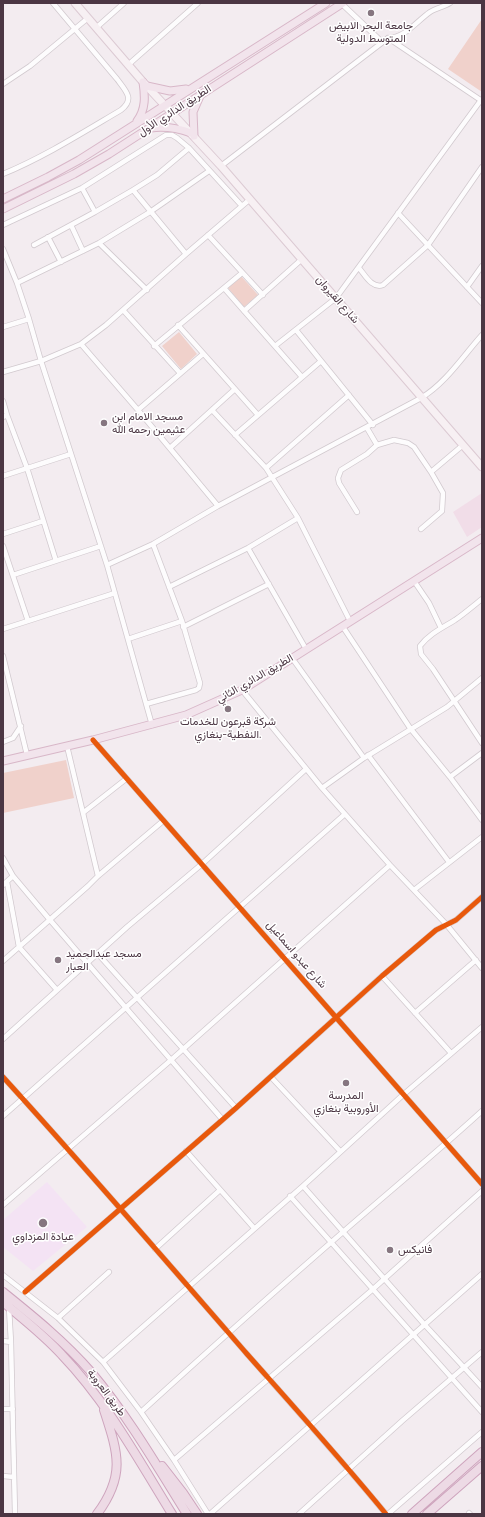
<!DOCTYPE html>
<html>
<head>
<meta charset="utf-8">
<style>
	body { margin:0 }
	#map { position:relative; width:485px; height:1517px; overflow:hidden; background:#f3ecf0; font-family:"Titillium Web",sans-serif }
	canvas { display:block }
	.frame { position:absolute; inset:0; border:4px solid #4b3643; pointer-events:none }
</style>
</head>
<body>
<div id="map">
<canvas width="485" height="1517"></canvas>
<div class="frame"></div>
</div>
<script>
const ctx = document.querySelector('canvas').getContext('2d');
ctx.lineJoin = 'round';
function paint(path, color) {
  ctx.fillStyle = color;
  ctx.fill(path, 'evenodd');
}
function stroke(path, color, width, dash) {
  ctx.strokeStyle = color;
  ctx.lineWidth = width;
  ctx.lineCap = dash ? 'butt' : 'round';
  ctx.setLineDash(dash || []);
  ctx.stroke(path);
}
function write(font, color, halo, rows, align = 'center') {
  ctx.font = font + ' "Titillium Web",Vazirmatn,sans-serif';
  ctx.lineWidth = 3;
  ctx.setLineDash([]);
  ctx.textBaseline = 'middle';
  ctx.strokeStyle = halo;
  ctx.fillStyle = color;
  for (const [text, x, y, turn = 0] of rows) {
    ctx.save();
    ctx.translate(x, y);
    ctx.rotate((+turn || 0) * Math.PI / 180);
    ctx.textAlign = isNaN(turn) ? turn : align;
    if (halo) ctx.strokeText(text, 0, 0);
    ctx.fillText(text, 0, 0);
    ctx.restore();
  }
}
paint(new Path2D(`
	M 482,493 L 482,527 L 467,537 L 453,512 Z`), '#f1dde8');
paint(new Path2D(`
	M 47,1182 L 87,1227 L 33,1271 L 3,1247 L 3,1220 Z`), '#f4e3f4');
paint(new Path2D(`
	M 482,19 L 482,92 L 448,69 Z
	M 241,276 L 258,295 L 244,307 L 228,288 Z
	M 179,332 L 197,354 L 181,369 L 162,346 Z
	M 66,760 L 74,798 L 3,813 L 3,773 Z`), '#f0d1cb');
const street = new Path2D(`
	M 342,4 L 382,42
	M 97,27 L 124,3
	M 388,38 L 482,101
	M 128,65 L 198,3
	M 3,84 L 30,66 L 88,18
	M 221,166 L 388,38 C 405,38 417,21 430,12 C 436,8 444,7 450,3
	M 3,174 C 44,157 82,133 121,110 C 135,99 126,91 117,79 L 53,3
	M 82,188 L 95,212
	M 398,213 L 482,303
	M 3,225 L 82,188 L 166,135 L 172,135 L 177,138 L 189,148 L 242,206
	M 71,225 L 83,251
	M 208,235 L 263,295
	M 48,237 L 61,262
	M 99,243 L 147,290
	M 34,245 L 95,212 L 133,190
	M 3,249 L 17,283 L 29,319 L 41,361 L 107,565 L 152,725
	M 186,254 L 133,190 L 157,175 L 189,148
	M 359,268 C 365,275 372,289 383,285 L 428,245 L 482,167
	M 17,283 L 99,243 L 150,212 L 209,171
	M 467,287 L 482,266
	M 224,288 L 302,377
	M 123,310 L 180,373
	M 244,311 L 302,259
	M 178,325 L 258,415
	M 3,327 L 29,319
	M 296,330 L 373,425
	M 81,344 L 138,410 L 218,506
	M 154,346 L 242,273
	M 275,346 L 336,298 L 481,100
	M 3,372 L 41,361 L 81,344 L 106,325 L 186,254 L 249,200
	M 3,401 L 7,415 L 3,417
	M 138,410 L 203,354
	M 212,410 L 266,468 L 298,518 L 350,621
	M 7,415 L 27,468 L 56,561
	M 367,428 L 377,445
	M 235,435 L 321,361
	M 170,448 L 235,389
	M 266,468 L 349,395
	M 431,472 L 463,445
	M 3,476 L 71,454
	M 357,512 L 339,483 L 338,478 L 341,470 L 367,454 L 377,445 L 394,440 L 408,443 L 414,447 L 431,472 L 443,493 L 442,511 L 421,529
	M 3,534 L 43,521
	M 3,546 L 28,621
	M 248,548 L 306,649
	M 107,565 L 153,544 L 218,506 L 421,398 C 446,383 463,356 482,335
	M 13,575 L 101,546
	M 414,581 L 429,603 L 441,628
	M 169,587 L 248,548 L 298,518
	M 482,599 C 473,606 464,614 455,620 C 442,628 429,634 420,646 L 421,654 L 433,669 L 482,743
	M 183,627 L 269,584
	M 343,627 L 410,728 L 450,777 L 482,820
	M 3,629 L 115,593
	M 128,639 L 182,621
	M 3,656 L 27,755
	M 292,658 L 364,758
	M 242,690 L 322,788 L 390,865 L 446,924 L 482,968
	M 146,704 L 196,690 L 199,688 L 200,683 L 182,621 L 153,544
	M 93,740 L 482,1184
	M 3,742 L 13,738 L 21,726
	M 67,746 L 98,876
	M 368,755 L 449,862
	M 450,777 L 482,753
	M 322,788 L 364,758 L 447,707 L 482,678
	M 84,812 L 126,779
	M 3,858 L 13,876 L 50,920 L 222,1119
	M 7,882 L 19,947 L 57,990
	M 3,885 L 13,876
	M 414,890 L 482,837
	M 98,954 L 236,1108
	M 3,961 L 88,886 L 98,876 L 163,821
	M 382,976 L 451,1053
	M 415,1013 L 476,960
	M 3,1039 L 127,927 L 202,864 L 306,769
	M 3,1077 C 86,1168 166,1261 247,1354 C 294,1407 341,1459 386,1514
	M 271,1077 L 340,1151
	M 3,1116 L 345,814
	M 186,1151 L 254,1228
	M 303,1186 L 424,1324 L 482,1387
	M 290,1196 L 482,1412
	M 3,1205 L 171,1060 L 390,865
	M 155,1249 L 220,1190
	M 3,1275 L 58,1318 L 103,1362 L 141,1412 L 174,1460 L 208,1514
	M 25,1292 L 236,1108 L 382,976 L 436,930 L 456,920 L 482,897
	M 9,1308 L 11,1342 L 15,1514
	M 58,1318 L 109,1272
	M 3,1341 L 11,1342
	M 103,1362 L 303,1186 L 404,1094 L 482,1027
	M 3,1409 L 13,1409
	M 141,1412 C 208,1351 275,1291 343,1232 C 389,1192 437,1152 482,1111
	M 174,1460 L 372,1290 L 482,1191
	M 3,1476 L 14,1477
	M 469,1513 L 470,1514
	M 210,1514 L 482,1274
	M 299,1514 L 402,1421 L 482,1352
	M 388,1514 L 482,1432`);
const secondary = new Path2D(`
	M 75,3 L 143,82 L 221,166 L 482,467`);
const primary = new Path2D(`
	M 147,86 L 170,91 L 186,89
	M 137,121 C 146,109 145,96 143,82
	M 151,128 C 165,126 177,128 191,133
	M 194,136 L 193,112 L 200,96
	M 3,199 L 48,177 L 79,160 L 326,3
	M 3,209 L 74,174 L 109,154 L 343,3
	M 3,761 L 93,740 L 186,715 L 242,690 L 482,538`);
const highway = new Path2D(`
	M 3,1292 C 34,1317 65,1342 91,1372 C 128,1416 157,1466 187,1514
	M 3,1302 C 23,1319 44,1335 62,1355 C 107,1402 138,1459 172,1514
	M 162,1466 L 183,1493 L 197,1514
	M 97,1514 C 126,1475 118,1453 104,1410
	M 412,1514 L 482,1452
	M 427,1514 L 482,1466`);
stroke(street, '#d1c9ce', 6);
stroke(secondary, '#dccad3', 9);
stroke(primary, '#d8b7c8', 9);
stroke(highway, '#cea4bd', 10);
stroke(street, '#fdfcfd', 4.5);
stroke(secondary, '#f7f0f3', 7);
stroke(primary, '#f2e4ec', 7);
stroke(highway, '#eddae5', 8);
stroke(new Path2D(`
	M 93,740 L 482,1184
	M 3,1077 C 86,1168 166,1261 247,1354 C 294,1407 341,1459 386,1514
	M 25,1292 L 236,1108 L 382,976 L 436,930 L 456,920 L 482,897`), '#e8590c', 5);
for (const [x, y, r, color] of [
	[371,13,4,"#867680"],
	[104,423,4,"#867680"],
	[228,709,4,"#867680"],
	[58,960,4,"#867680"],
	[346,1083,4,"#867680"],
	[43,1223,5,"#867680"],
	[390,1250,4,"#867680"]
]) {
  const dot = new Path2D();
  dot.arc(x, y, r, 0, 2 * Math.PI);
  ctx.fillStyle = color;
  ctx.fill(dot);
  stroke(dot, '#fff', 1.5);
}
write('11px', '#4b3643', '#fff', [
	["جامعة البحر الابيض",371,26],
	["المتوسط الدولية",371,39],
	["مسجد الامام ابن",112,417,"left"],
	["عثيمين رحمه الله",112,430,"left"],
	["شركة قبرعون للخدمات",228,722],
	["النفطية-بنغازي.",228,735],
	["مسجد عبدالحميد",66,954,"left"],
	["العبار",66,967,"left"],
	["المدرسة",346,1096],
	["الأوروبية بنغازي",346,1109],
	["عيادة المزداوي",43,1237],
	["فانيكس",398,1250,"left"]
]);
write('11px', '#4b3643', '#fff', [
	["الطريق الدائري الأول",175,111,-33],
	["شارع القيروان",337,300,49],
	["الطريق الدائري الثاني",255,679,-30],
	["شارع عبدو اسماعيل",296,955,49],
	["طريق العروبة",106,1393,53]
]);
</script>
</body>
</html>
